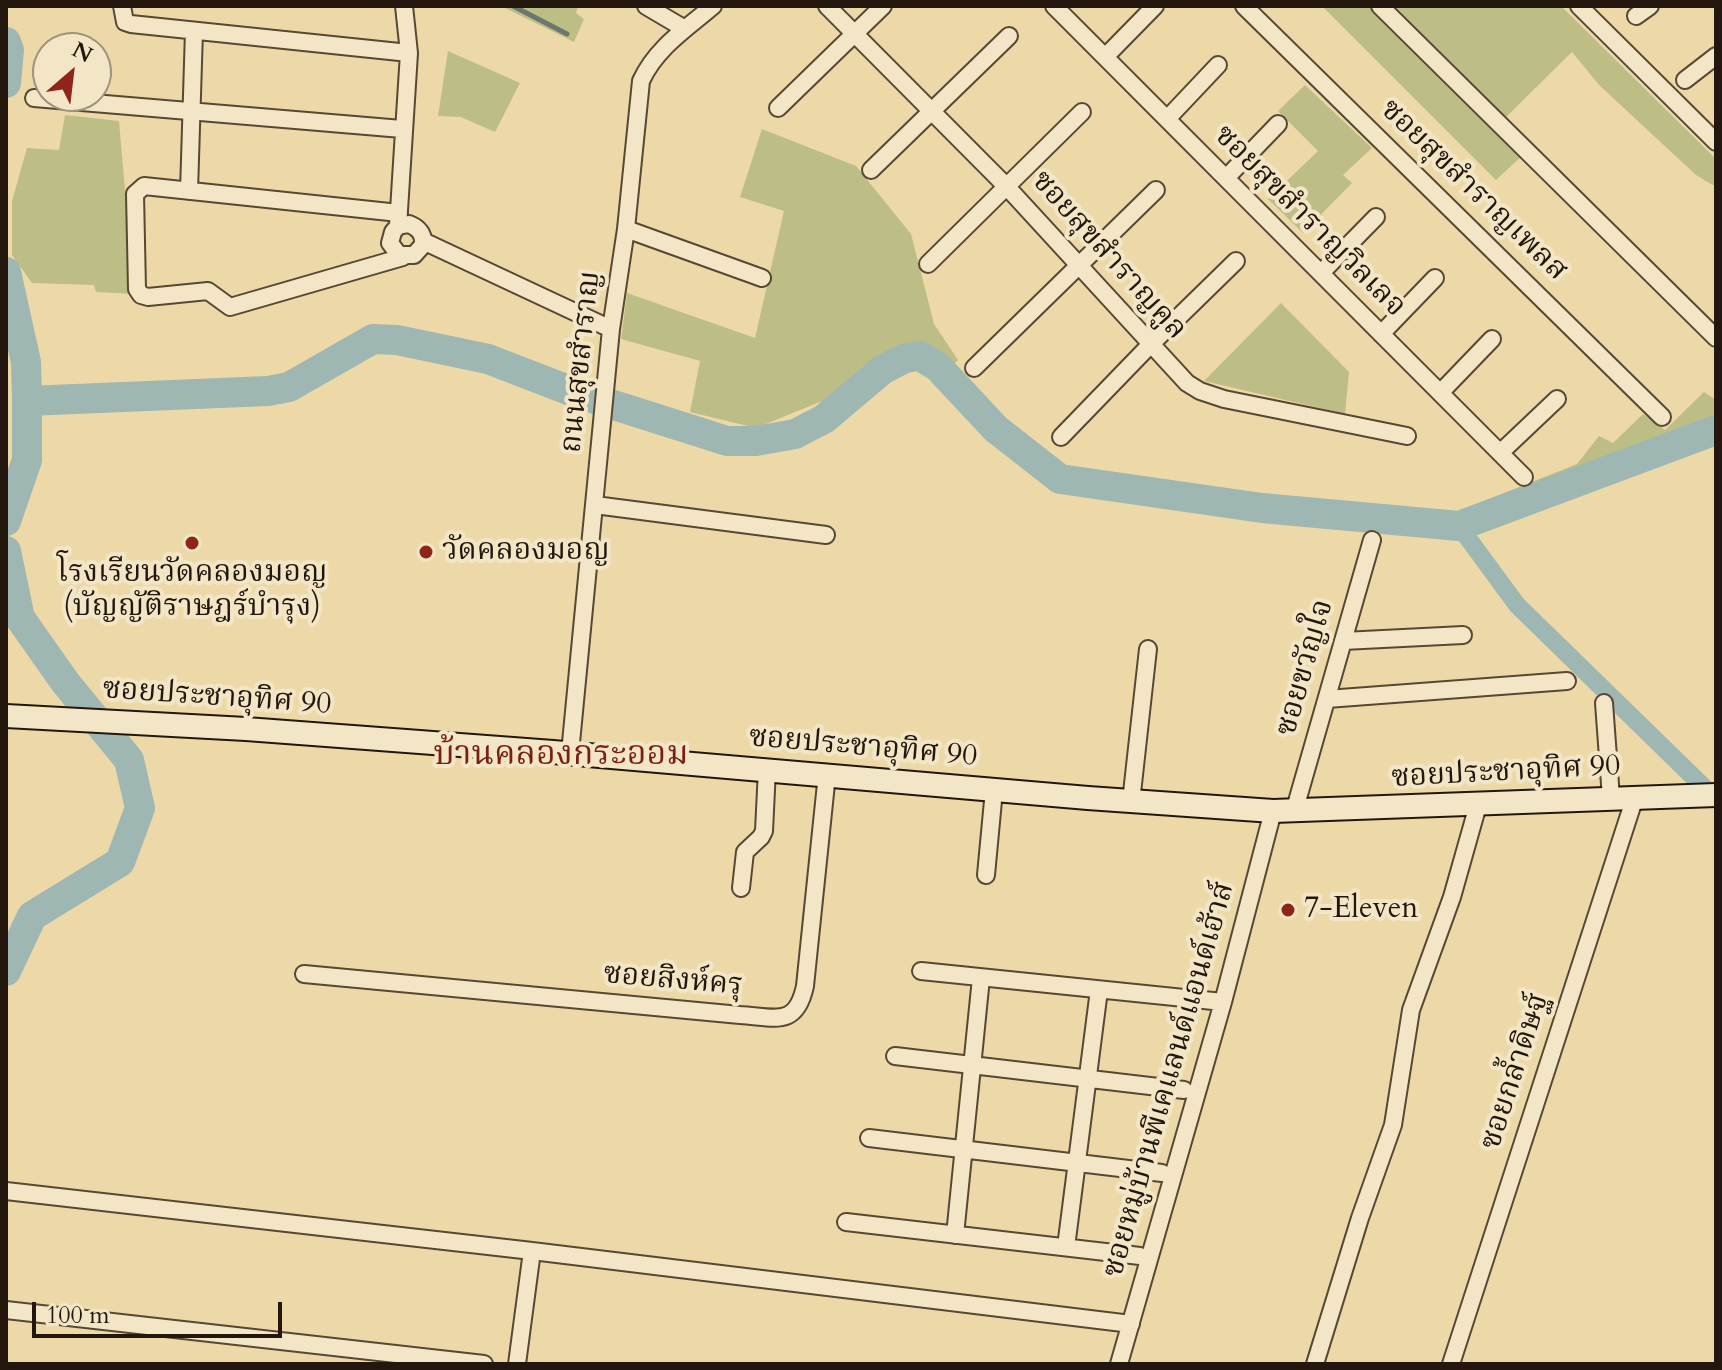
<!DOCTYPE html>
<html>
<head>
<meta charset="utf-8">
<style>
	body { margin:0 }
	#map { position:relative; width:1722px; height:1370px; overflow:hidden; background:#edd9a8; font-family:Cardo,serif }
	canvas { display:block }
	.frame { position:absolute; inset:0; border:8px solid #23170d; pointer-events:none }
	.north { position:absolute; left:32px; top:32px; width:80px; height:80px; box-sizing:border-box; background:#f3e6c6; border:2px solid #a0937c; border-radius:50%; rotate:28deg; font-size:22px; font-weight:700; line-height:32px; text-align:center; color:#23170d }
	.north::after { content:''; display:block; margin:auto; width:28px; height:36px; background:#8f2418; clip-path:polygon(50% 0,100% 100%,50% 72%,0 100%) }
	.scale { position:absolute; left:32px; top:1302px; width:250px; height:36px; box-sizing:border-box; border:4px solid #23170d; border-top:0; padding-left:10px; font-size:24px; line-height:28px; white-space:nowrap; color:#23170d; -webkit-text-stroke:6px #f3e6c6; paint-order:stroke }
</style>
</head>
<body>
<div id="map">
<canvas width="1722" height="1370"></canvas>
<div class="frame"></div>
<div class="north">N</div>
<div class="scale">100 m</div>
</div>
<script>
const ctx = document.querySelector('canvas').getContext('2d');
ctx.lineJoin = 'round';
function paint(path, color) {
  ctx.fillStyle = color;
  ctx.fill(path, 'evenodd');
}
function stroke(path, color, width, dash) {
  ctx.strokeStyle = color;
  ctx.lineWidth = width;
  ctx.lineCap = dash ? 'butt' : 'round';
  ctx.setLineDash(dash || []);
  ctx.stroke(path);
}
function write(font, color, halo, rows, align = 'center') {
  ctx.font = font + ' Cardo,"Noto Serif Thai",serif';
  ctx.lineWidth = 8;
  ctx.setLineDash([]);
  ctx.textBaseline = 'middle';
  ctx.strokeStyle = halo;
  ctx.fillStyle = color;
  for (const [text, x, y, turn = 0] of rows) {
    ctx.save();
    ctx.translate(x, y);
    ctx.rotate((+turn || 0) * Math.PI / 180);
    ctx.textAlign = isNaN(turn) ? turn : align;
    if (halo) ctx.strokeText(text, 0, 0);
    ctx.fillText(text, 0, 0);
    ctx.restore();
  }
}
paint(new Path2D(`
	M 501,6 L 578,6 L 576,13 L 584,19 L 574,42 Z
	M 1322,6 L 1372,6 L 1523,155 L 1496,180 Z
	M 1390,6 L 1561,6 L 1716,159 L 1716,187 L 1696,175 L 1599,85 L 1572,52 L 1504,119 Z
	M 448,51 L 520,83 L 495,132 L 461,117 L 438,116 Z
	M 1305,85 L 1372,148 L 1343,175 L 1352,183 L 1303,233 L 1268,199 L 1318,151 L 1278,111 Z
	M 65,115 L 119,121 L 134,294 L 96,292 L 94,285 L 32,283 L 12,255 L 12,201 L 27,148 L 59,150 Z
	M 762,129 L 856,166 L 911,234 L 934,324 L 958,360 L 952,366 L 929,351 L 914,346 L 897,349 L 862,367 L 832,397 L 756,428 L 690,412 L 700,361 L 621,339 L 627,293 L 755,338 L 784,211 L 740,197 Z
	M 1281,303 L 1349,372 L 1345,414 L 1204,381 Z
	M 1704,392 L 1716,400 L 1716,418 L 1688,431 L 1479,503 L 1577,464 L 1599,436 L 1613,443 L 1643,414 L 1665,430 Z`), '#bcbe85');
stroke(new Path2D(`
	M 513,6 L 567,34`), '#6d7771', 5);
stroke(new Path2D(`
	M 1459,526 L 1517,605 L 1716,799`), '#9eb7b3', 18);
stroke(new Path2D(`
	M 6,42 L 9,50 L 6,83
	M 6,272 L 26,362 L 27,401 L 27,460 L 6,521
	M 27,401 L 268,391 L 289,387 L 373,339 L 397,340 L 488,359 L 576,393 L 727,441 L 756,441 L 795,434 L 824,419 L 882,370 L 905,358 L 920,356 L 938,367 L 996,429 L 1060,479 L 1262,508 L 1459,526 L 1716,430
	M 6,551 L 20,618 L 65,682 L 129,760 L 140,808 L 120,862 L 32,916 L 6,971`), '#9eb7b3', 30);
const street = new Path2D(`
	M 122,6 L 125,22 L 131,24 L 409,53
	M 646,6 L 685,29
	M 827,6 L 1007,187 L 1187,383 L 1200,391 L 1224,399 L 1407,436
	M 1054,6 L 1524,477
	M 1244,6 L 1662,417
	M 1380,6 L 1716,338
	M 1579,6 L 1716,142
	M 1636,16 L 1650,6
	M 1105,57 L 1155,6
	M 1685,80 L 1716,56
	M 34,98 L 402,129
	M 778,108 L 883,6
	M 1167,119 L 1218,65
	M 871,170 L 1009,36
	M 1226,178 L 1278,124
	M 189,191 L 194,31
	M 399,213 L 144,186 L 135,194 L 137,289 L 141,295 L 148,297 L 208,291 L 230,307 L 403,257
	M 398,226 L 409,224 C 419,228 424,234 423,245 L 414,255 L 399,255 L 390,243 L 393,232 L 398,226 L 409,53 L 404,6
	M 626,229 L 762,278
	M 423,241 L 611,329
	M 928,264 L 1082,112
	M 1321,273 L 1376,217
	M 1381,334 L 1435,278
	M 974,368 L 1156,190
	M 1440,393 L 1492,339
	M 1061,437 L 1151,344 L 1236,261
	M 1500,453 L 1557,399
	M 595,505 L 826,535
	M 1343,641 L 1463,635
	M 1327,699 L 1567,681
	M 1604,703 L 1611,798
	M 570,753 L 611,329 L 626,229 L 641,81 C 656,48 686,29 713,6
	M 1131,802 L 1148,649
	M 1294,812 L 1372,540
	M 986,875 L 994,790
	M 741,888 L 745,852 L 761,837 L 764,831 L 767,769
	M 921,971 L 1223,1002
	M 304,974 L 740,1015 C 775,1017 796,1028 805,986 L 827,774
	M 895,1056 L 1184,1090
	M 869,1138 L 1162,1173
	M 6,1191 L 532,1251 L 1131,1324
	M 846,1222 L 1140,1256
	M 955,1235 L 981,978
	M 1066,1247 L 1099,990
	M 6,1310 L 484,1364
	M 517,1364 L 532,1251
	M 1119,1364 L 1223,1002 L 1273,811
	M 1315,1364 L 1360,1218 L 1393,1125 L 1411,1010 L 1452,897 L 1478,805
	M 1451,1364 L 1635,797`);
const secondary = new Path2D(`
	M 6,716 L 246,729 L 553,752 L 1088,798 L 1273,811 L 1716,795`);
stroke(street, '#564834', 20);
stroke(secondary, '#23170d', 26);
stroke(street, '#f3e6c6', 16);
stroke(secondary, '#f3e6c6', 22);
for (const [x, y, r, color] of [
	[192,543,8,"#8f2418"],
	[426,552,8,"#8f2418"],
	[1288,910,8,"#8f2418"]
]) {
  const dot = new Path2D();
  dot.arc(x, y, r, 0, 2 * Math.PI);
  ctx.fillStyle = color;
  ctx.fill(dot);
  stroke(dot, '#f3e6c6', 3);
}
write('30px', '#23170d', '#f3e6c6', [
	["ซอยสุขสำราญเพลส",1473,191,44],
	["ซอยสุขสำราญวิลเลจ",1309,222,45],
	["ซอยสุขสำราญคูล",1108,256,48],
	["ถนนสุขสำราญ",582,362,-84],
	["ซอยขวัญใจ",1306,668,-74],
	["ซอยประชาอุทิศ 90",217,698,4],
	["ซอยประชาอุทิศ 90",863,748,5],
	["ซอยประชาอุทิศ 90",1506,773,-3],
	["ซอยสิงห์ครุ",673,981,5],
	["ซอยกล้ำดิษฐ์",1516,1072,-72],
	["ซอยหมู่บ้านพีเคแลนด์แอนด์เฮ้าส์",1170,1080,-74]
]);
write('30px', '#23170d', '#f3e6c6', [
	["วัดคลองมอญ",442,552],
	["โรงเรียนวัดคลองมอญ",192,574,"center"],
	["(บัญญัติราษฎร์บำรุง)",192,608,"center"],
	["7-Eleven",1304,910]
], 'left');
write('34px', '#7a1f14', '#f3e6c6', [
	["บ้านคลองกระออม",561,756]
]);
</script>
</body>
</html>
